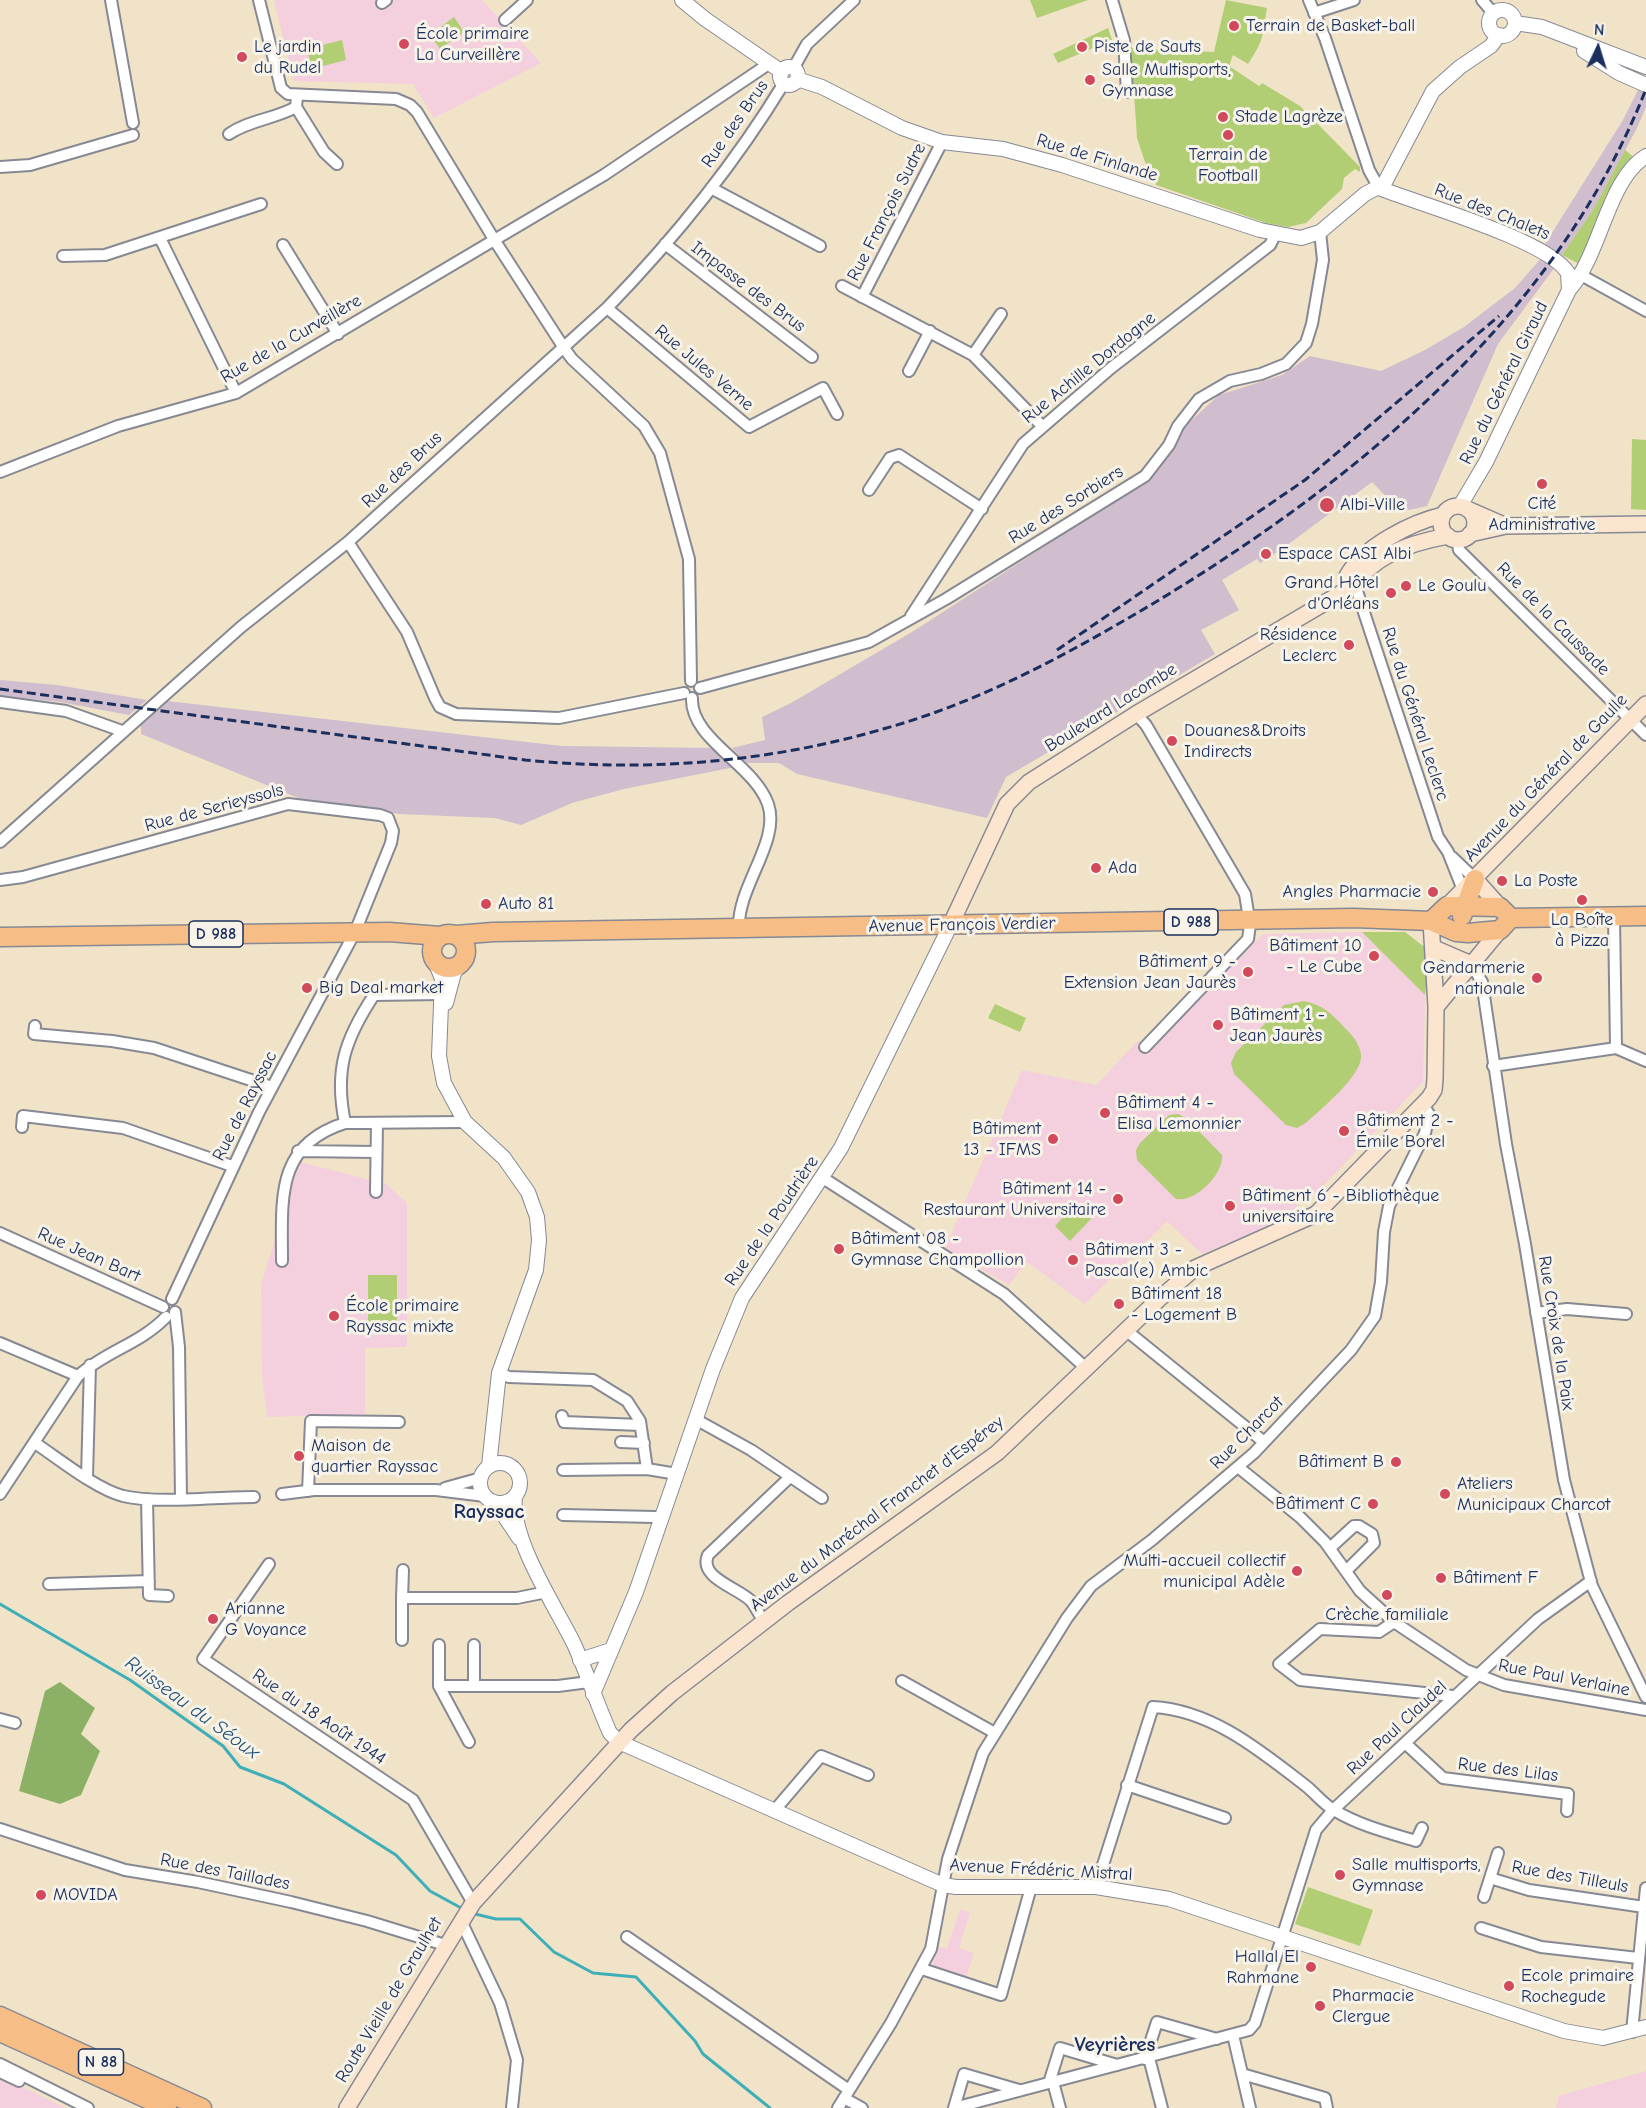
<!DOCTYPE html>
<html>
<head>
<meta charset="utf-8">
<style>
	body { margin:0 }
	#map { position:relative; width:1646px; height:2108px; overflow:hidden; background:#f1e3c8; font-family:"Comic Neue",sans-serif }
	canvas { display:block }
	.north { position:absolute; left:1568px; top:18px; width:60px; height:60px; -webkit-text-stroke:4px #f7f3e8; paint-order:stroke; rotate:4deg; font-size:16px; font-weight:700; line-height:24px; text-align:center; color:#1b2f5e }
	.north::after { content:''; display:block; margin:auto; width:21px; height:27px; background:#1b2f5e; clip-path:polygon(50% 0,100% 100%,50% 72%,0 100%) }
</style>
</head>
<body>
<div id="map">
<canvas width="1646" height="2108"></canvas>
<div class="north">N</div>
</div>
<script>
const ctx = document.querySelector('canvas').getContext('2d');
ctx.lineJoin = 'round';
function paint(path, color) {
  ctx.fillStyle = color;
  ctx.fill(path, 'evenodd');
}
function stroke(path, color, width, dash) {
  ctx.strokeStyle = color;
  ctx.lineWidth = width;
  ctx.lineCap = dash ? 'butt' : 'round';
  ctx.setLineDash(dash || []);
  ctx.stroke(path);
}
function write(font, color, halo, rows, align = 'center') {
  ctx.font = font + ' "Comic Neue",sans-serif';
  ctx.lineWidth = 6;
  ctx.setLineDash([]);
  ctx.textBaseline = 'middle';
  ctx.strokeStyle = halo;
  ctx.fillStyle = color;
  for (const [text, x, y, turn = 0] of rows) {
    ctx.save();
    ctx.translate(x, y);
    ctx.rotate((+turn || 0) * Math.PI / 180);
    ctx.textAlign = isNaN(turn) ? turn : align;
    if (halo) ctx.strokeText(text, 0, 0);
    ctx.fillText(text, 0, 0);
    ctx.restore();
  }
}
paint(new Path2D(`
	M 274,0 L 379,0 L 384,6 L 393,0 L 482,0 L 541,63 L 434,118 L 413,84 L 294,81 Z
	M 1362,932 L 1425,995 L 1423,1082 L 1315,1194 L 1312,1192 L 1281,1221 L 1202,1254 L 1167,1221 L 1085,1304 L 1027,1262 L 1009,1285 L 945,1248 L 1022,1070 L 1096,1085 L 1138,1041 L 1150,1050 L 1263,934 Z
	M 300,1162 L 386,1184 L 407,1203 L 407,1347 L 365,1348 L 365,1414 L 267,1417 L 262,1377 L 261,1284 Z
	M 960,1909 L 970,1913 L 959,1948 L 974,1953 L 966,1978 L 932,1968 L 936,1946 L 947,1949 Z
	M 1646,2071 L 1646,2108 L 1556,2108 L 1559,2096 Z
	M 0,2076 L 66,2108 L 0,2108 Z`), '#f4cfdd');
paint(new Path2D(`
	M 1638,90 L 1646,94 L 1646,107 L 1637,128 L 1593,210 L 1562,255 L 1545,244 L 1623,120 Z
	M 1542,257 L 1555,267 L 1498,344 L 1427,506 L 1409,510 L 1398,509 L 1372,482 L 1282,549 L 1260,563 L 1257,559 L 1222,580 L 1239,610 L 1201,630 L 1215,654 L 1006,777 L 987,818 L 797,774 L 779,763 L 747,763 L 732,748 L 765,740 L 762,717 L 791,703 L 912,632 L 1152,477 L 1182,429 L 1219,395 L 1282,375 L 1310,356 L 1381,371 L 1425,350 L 1464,327 L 1515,288 Z
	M 0,680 L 57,685 L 147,700 L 129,715 L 60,702 L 0,696 Z
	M 167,701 L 562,746 L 717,748 L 735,767 L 624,789 L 572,803 L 521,825 L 495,818 L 399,814 L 301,799 L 141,734 L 141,724 Z`), '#d0bdcd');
paint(new Path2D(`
	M 1030,0 L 1088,0 L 1037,18 Z
	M 1226,0 L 1267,8 C 1262,35 1265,39 1248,64 L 1233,55 L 1229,66 L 1259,86 L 1262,83 L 1300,106 L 1360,167 L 1360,172 L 1355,169 L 1344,178 L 1342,189 L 1306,223 L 1288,227 L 1266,223 L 1156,185 L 1154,173 L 1148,171 L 1137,138 L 1131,48 L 1214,52 Z
	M 454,17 L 464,32 L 440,49 L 430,35 Z
	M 1108,28 L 1112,40 L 1058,63 L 1053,54 Z
	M 342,40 L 346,60 L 312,69 L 307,49 Z
	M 1625,150 L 1635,158 L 1622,170 L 1581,265 L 1562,255 L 1593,210 Z
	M 1632,439 L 1646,440 L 1646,510 L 1631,509 Z
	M 1362,932 L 1405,932 L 1427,949 L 1429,967 L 1425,995 Z
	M 1304,1001 C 1323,1005 1332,1014 1345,1028 C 1352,1035 1360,1044 1361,1055 C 1363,1075 1321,1109 1307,1122 L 1297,1128 L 1286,1125 L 1234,1074 L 1231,1063 L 1236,1052 L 1284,1005 Z
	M 995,1004 L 1026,1018 L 1020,1032 L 988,1018 Z
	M 1178,1114 L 1186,1118 L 1222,1155 C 1224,1174 1195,1203 1176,1199 L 1137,1160 L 1136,1150 L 1140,1143 L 1169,1115 Z
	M 1075,1204 L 1091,1219 L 1070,1241 L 1055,1226 Z
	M 368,1275 L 397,1275 L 397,1333 L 368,1333 Z
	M 1308,1887 L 1373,1910 L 1360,1946 L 1295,1924 Z`), '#b1ce74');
paint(new Path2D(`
	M 60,1682 L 95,1708 L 81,1734 L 100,1751 L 81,1795 L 60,1804 L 19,1791 L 45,1691 Z`), '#8cb166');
stroke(new Path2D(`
	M 0,1604 L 130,1680 L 223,1746 L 240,1767 L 284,1784 L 377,1843 L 396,1855 L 430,1891 L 463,1909
	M 471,1913 L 496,1919 L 520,1919 L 554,1952 L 593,1973 L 636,1977 L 695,2041 L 703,2054 L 770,2108`), '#3eafb8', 3);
const minor = new Path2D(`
	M 111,0 L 133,123
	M 259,0 L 281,88 L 288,94 L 396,99 L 410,105 L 417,112 L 495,241 L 564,348 L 572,359 L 644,426 L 660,453 L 689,559 L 691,681
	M 1112,0 L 1124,40 L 1127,92
	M 1309,0 L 1325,38 L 1369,170 L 1379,188
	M 1482,0 L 1494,14
	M 382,3 L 386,0
	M 1314,13 L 1354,0
	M 505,20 L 527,0
	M 793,69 L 807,44 L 854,0
	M 296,107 L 324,152 L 337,164
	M 229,134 C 249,120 275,119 296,107 L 297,97
	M 0,167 L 30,165 L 133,135
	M 711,188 L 820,246
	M 160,238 L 236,393
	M 665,244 L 812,357
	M 283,245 L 338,334
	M 63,256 L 105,255 L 261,204
	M 1581,275 L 1646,311
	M 842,286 L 973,355 L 1042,426
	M 862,297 L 942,142
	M 607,308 L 749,427 L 823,388 L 837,414
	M 973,355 L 1001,314
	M 909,371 L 930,331
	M 0,472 L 118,426 L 236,393 L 604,175 L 770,63
	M 869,490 L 890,458 L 899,455 L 982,509
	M 1457,539 L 1459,550 L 1646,735
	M 348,542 L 407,632 L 435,698 L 440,707 L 456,714 L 559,718 L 684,693
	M 1355,585 L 1438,837 L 1448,852 L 1463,890
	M 911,616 L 1023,444 L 1111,368 L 1270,245 L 1275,235
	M 700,688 L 869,642 L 946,599 L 1145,476 L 1169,445 L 1178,426 L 1199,399 L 1230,381 L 1261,374 L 1286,364 L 1306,343 L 1312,324 L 1323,260 L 1320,232
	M 692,698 C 690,739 754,764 768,804 C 781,841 737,887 739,928
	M 0,702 L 66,711 L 122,731
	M 1136,714 L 1146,725 L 1245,894 L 1250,925 L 1248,939 L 1145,1047
	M 0,842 L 241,627 L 348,542 L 607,308 C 673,240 734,165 784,83
	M 1452,857 L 1475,879
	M 0,880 L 23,877 L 288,804 L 380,815 L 388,818 L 393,831 L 391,843 L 355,932 L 259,1112 L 172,1299
	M 1614,916 L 1616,1048
	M 1471,964 L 1482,982 L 1506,1144 L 1525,1244 L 1564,1480 L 1592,1586 L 1646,1697
	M 440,994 L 374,995 C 345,1039 334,1070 345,1123 L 465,1122
	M 35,1026 L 34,1034 L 112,1041 L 154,1048 L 272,1087
	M 1493,1066 L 1616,1048 L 1646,1061
	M 22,1127 L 23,1116 L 123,1128 L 232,1166
	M 298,1151 L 376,1152
	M 823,1178 L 1004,1294 L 1087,1369
	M 376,1192 L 377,1123
	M 0,1233 L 163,1307
	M 282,1261 C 282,1199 275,1145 345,1123
	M 175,1312 L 179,1347 L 181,1498
	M 1536,1313 L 1567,1309 L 1626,1314
	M 1127,1331 L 1264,1442
	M 0,1343 L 78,1376
	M 499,1373 L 509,1377 L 593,1380 L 627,1401 L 640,1421 L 647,1469 L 677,1474
	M 562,1416 L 564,1422 L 640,1425
	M 697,1420 L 751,1450 L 822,1498
	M 621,1442 L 644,1443
	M 35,1443 C 59,1459 96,1489 123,1496 C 159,1504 215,1497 254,1497
	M 1238,1467 L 1300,1517 L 1325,1542 L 1360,1591 L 1394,1622 L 1466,1670 L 1504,1685 L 1646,1710
	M 563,1470 L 647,1469
	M 87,1477 L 90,1365
	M 445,1488 L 481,1478
	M 308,1491 L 311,1421 L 399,1422
	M 0,1494 L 78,1376 C 106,1351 140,1344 166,1317
	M 282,1494 L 314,1490 L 436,1490 L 485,1496
	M 147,1499 L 149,1595 L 168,1596
	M 563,1515 L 655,1517 L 662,1519
	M 1330,1548 L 1354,1526 L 1359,1526 L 1372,1534 L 1374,1543 L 1347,1570
	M 269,1564 L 203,1659 L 413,1800 L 473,1903
	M 49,1584 L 149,1581
	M 402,1598 L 403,1570
	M 764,1622 C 760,1616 756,1607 751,1601 C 739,1588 698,1578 708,1555 L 790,1477
	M 1394,1622 L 1379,1632 L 1320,1629 L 1279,1664 L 1300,1680 L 1453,1696
	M 402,1640 L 402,1598 L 517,1598 L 547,1592
	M 474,1645 L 474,1685
	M 902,1681 L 995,1733
	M 439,1686 L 439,1645
	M 0,1719 L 15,1723
	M 469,1742 L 439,1686 L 558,1686 L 589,1682
	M 1405,1743 L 1443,1778 L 1568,1794 L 1567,1811
	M 1127,1785 L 1225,1818
	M 774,1811 L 821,1756 L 868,1775
	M 0,1829 L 125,1870 L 198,1882 L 291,1902 L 367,1921 L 445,1945
	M 1490,1878 L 1529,1890 L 1644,1907
	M 1096,1887 L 1153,1707 C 1212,1710 1262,1752 1306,1786 C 1316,1794 1323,1804 1334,1810 C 1358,1825 1389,1833 1416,1841 L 1422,1828
	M 1484,1897 L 1498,1853
	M 461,1921 L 500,2003 L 517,2060 L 512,2108
	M 1481,1928 L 1541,1947 L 1638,1958
	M 627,1937 L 849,2090
	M 922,1969 L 1001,1995 L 1031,1887
	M 1632,2032 L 1646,1888
	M 1233,2035 L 1250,2108
	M 1149,2058 L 1162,2108
	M 1145,2059 L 1157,2022 L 1217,2039
	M 0,2064 L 88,2108
	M 0,2072 L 19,2081
	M 1242,2074 L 1325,2098 L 1327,2108
	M 1053,2082 L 1060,2108
	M 1049,2083 L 1060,2048 L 1117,2065
	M 844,2098 L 862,2108
	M 838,2108 L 891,2023 L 931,1949 L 948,1859 L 983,1753 L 1067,1618 L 1091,1586 L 1152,1540 L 1254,1453 L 1351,1350 L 1375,1316 L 1381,1282 L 1384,1232 L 1389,1206 L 1425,1133 L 1429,1114 L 1423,1105
	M 954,2108 L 1249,2030 L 1255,2023 L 1316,1830 L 1333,1810 L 1538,1619 L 1591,1581
	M 954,2108 L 964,2074 L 1019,2090`);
const tertiary = new Path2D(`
	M 682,0 L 705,19 L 782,72
	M1489 23a13 13 0 1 1 26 0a13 13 0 1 1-26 0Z
	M 1515,23 L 1542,27 L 1646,67
	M 1584,51 L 1619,73 L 1646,85
	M780 76a9 9 0 1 1 18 0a9 9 0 1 1-18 0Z
	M 797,79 L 822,87 L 902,128 L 942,142 L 1003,149 L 1062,165 L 1260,230 L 1301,238 L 1320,232 L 1365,194 L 1384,184 L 1433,91 L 1460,67 L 1491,46 L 1499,35
	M 1379,188 C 1419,204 1548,240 1568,273 L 1569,290
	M 1460,506 L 1486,462 L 1569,290 C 1601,255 1607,180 1646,156
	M 435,961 L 442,979 L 439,1056 L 444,1083 L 465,1122 L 504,1158 L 528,1192 L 537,1217 L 539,1240 L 536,1270 L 499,1373 L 489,1466
	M 446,1003 L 454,973 L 461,963
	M480 1483a20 20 0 1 1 40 0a20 20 0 1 1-40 0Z
	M 515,1496 C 510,1539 555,1605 574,1644 C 587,1673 597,1704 610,1733 L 619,1742 L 943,1885 L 956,1887 L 1096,1887 L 1169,1899 L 1564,2031 L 1603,2038 L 1646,2027
	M 495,1502 L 519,1538
	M 580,1660 L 611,1650
	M 593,1694 L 636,1592 L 713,1369 L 742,1298 L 841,1148 L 951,924`);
const secondary = new Path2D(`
	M1441 523a17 17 0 1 1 34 0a17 17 0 1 1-34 0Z
	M 1467,509 L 1506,526
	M 1470,534 L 1506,526 L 1646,524
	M 1355,585 L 1347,576 C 1363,547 1412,522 1443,515
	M 1475,879 L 1500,907
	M 1447,906 L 1646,704
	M 951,924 L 1007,804 L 1029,782 L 1136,714 L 1355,585 C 1374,554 1414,542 1448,536
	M 1434,948 L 1471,964
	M 1436,1007 L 1500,930
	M 347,2108 L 473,1903 L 631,1730 L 672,1693 L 788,1603 L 997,1453 L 1159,1299 L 1195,1268 L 1316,1214 L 1429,1098 L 1434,1090 L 1435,1079 L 1436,1007 L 1431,921`);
const primary = new Path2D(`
	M 1462,916 L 1475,879
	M 1511,918 L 1646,916
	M 1431,921 L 1447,906 L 1500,907 L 1511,918
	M432 951a17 17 0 1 1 34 0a17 17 0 1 1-34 0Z
	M 456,935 L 493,932 L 1354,918 L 1431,921 L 1456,932 L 1468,933 L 1500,930 L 1511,918
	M 0,937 L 389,932 L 440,936`);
const trunk = new Path2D(`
	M 0,2016 L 202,2108
	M 0,2032 L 167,2108`);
stroke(minor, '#868993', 14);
stroke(tertiary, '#868993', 16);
stroke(secondary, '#868993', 18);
stroke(primary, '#868993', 21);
stroke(trunk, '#868993', 21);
stroke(minor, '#fff', 10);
stroke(tertiary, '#fff', 14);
stroke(secondary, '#fbe5cf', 15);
stroke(primary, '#f6be86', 18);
stroke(trunk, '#f6be86', 18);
stroke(new Path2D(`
	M 1057,650 L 1305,480 L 1499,316
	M 0,689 L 525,760 C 646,772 766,763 883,729 C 981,702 1068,654 1154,603 C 1358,480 1557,316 1646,89`), '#1b2f5e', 3, [9, 4.5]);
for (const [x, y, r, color] of [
	[1234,26,6,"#d1495b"],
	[404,44,6,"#d1495b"],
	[1082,47,6,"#d1495b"],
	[242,57,6,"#d1495b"],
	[1090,80,6,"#d1495b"],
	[1223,117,6,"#d1495b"],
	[1228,135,6,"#d1495b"],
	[1542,484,6,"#d1495b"],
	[1327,505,8,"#d1495b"],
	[1266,554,6,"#d1495b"],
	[1406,586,6,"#d1495b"],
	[1391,593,6,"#d1495b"],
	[1349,645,6,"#d1495b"],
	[1172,741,6,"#d1495b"],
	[1096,868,6,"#d1495b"],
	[1502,881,6,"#d1495b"],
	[1433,892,6,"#d1495b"],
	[1582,900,6,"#d1495b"],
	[486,904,6,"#d1495b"],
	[1374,956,6,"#d1495b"],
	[1248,972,6,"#d1495b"],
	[1537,978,6,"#d1495b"],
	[307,988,6,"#d1495b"],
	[1218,1025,6,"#d1495b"],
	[1105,1113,6,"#d1495b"],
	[1344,1131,6,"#d1495b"],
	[1053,1139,6,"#d1495b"],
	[1118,1199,6,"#d1495b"],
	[1230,1206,6,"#d1495b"],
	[839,1249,6,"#d1495b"],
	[1073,1260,6,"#d1495b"],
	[1119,1304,6,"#d1495b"],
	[334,1316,6,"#d1495b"],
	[299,1456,6,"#d1495b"],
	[1396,1462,6,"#d1495b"],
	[1445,1494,6,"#d1495b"],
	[1373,1504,6,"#d1495b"],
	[1297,1571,6,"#d1495b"],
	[1441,1578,6,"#d1495b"],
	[1387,1595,6,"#d1495b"],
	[213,1619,6,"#d1495b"],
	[1340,1875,6,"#d1495b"],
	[41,1895,6,"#d1495b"],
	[1311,1967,6,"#d1495b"],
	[1509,1986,6,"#d1495b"],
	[1320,2006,6,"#d1495b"]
]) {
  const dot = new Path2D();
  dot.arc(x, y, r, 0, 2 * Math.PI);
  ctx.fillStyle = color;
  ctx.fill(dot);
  stroke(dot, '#f7f3e8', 2);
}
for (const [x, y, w] of [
	[1191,922,54],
	[216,934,54],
	[101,2062,45]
]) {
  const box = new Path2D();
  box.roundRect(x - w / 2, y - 13, w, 26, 4.5);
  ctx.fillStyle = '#f7f3e8';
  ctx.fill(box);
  stroke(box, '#1b2f5e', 1.5);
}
write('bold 16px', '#1b2f5e', null, [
	["D 988",1191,922],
	["D 988",216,934],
	["N 88",101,2062]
]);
write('18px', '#1b2f5e', '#f7f3e8', [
	["Terrain de Basket-ball",1246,26],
	["École primaire",416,34],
	["La Curveillère",416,55],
	["Le jardin",254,47],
	["du Rudel",254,68],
	["Piste de Sauts",1094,47],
	["Salle Multisports,",1102,70],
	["Gymnase",1102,91],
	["Stade Lagrèze",1235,117],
	["Terrain de",1228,155,"center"],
	["Football",1228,176,"center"],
	["Cité",1542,504,"center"],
	["Administrative",1542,525,"center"],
	["Albi-Ville",1340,505],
	["Espace CASI Albi",1278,554],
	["Grand Hôtel",1379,583,"right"],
	["d'Orléans",1379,604,"right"],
	["Le Goulu",1418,586],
	["Résidence",1337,635,"right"],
	["Leclerc",1337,656,"right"],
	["Douanes&Droits",1184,731],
	["Indirects",1184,752],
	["Ada",1108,868],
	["La Poste",1514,881],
	["Angles Pharmacie",1421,892,"right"],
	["Auto 81",498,904],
	["La Boîte",1582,920,"center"],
	["à Pizza",1582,941,"center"],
	["Bâtiment 10",1362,946,"right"],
	["- Le Cube",1362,967,"right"],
	["Bâtiment 9 -",1236,962,"right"],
	["Extension Jean Jaurès",1236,983,"right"],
	["Gendarmerie",1525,968,"right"],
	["nationale",1525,989,"right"],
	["Big Deal market",319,988],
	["Bâtiment 1 -",1230,1015],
	["Jean Jaurès",1230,1036],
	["Bâtiment 4 -",1117,1103],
	["Elisa Lemonnier",1117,1124],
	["Bâtiment 2 -",1356,1121],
	["Émile Borel",1356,1142],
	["Bâtiment",1041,1129,"right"],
	["13 - IFMS",1041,1150,"right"],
	["Bâtiment 14 -",1106,1189,"right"],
	["Restaurant Universitaire",1106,1210,"right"],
	["Bâtiment 6 - Bibliothèque",1242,1196],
	["universitaire",1242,1217],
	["Bâtiment 08 -",851,1239],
	["Gymnase Champollion",851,1260],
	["Bâtiment 3 -",1085,1250],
	["Pascal(e) Ambic",1085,1271],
	["Bâtiment 18",1131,1294],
	["- Logement B",1131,1315],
	["École primaire",346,1306],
	["Rayssac mixte",346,1327],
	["Maison de",311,1446],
	["quartier Rayssac",311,1467],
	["Bâtiment B",1384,1462,"right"],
	["Ateliers",1457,1484],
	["Municipaux Charcot",1457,1505],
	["Bâtiment C",1361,1504,"right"],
	["Multi-accueil collectif",1285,1561,"right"],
	["municipal Adèle",1285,1582,"right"],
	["Bâtiment F",1453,1578],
	["Arianne",225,1609],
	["G Voyance",225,1630],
	["Crèche familiale",1387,1615,"center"],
	["Salle multisports,",1352,1865],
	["Gymnase",1352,1886],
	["MOVIDA",53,1895],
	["Hallal El",1299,1957,"right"],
	["Rahmane",1299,1978,"right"],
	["Ecole primaire",1521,1976],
	["Rochegude",1521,1997],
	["Pharmacie",1332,1996],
	["Clergue",1332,2017]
], 'left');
write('18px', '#1b2f5e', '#f7f3e8', [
	["Rue des Brus",735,124,-55],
	["Rue de Finlande",1097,158,17],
	["Rue François Sudre",887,212,-63],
	["Rue des Chalets",1492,212,22],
	["Impasse des Brus",748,287,37],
	["Rue de la Curveillère",291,339,-30],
	["Rue Jules Verne",704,368,40],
	["Rue Achille Dordogne",1089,368,-39],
	["Rue du Général Giraud",1504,383,-64],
	["Rue des Brus",402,470,-43],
	["Rue des Sorbiers",1066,505,-32],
	["Rue de la Caussade",1553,619,45],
	["Boulevard Lacombe",1111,708,-32],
	["Rue du Général Leclerc",1415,714,72],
	["Avenue du Général de Gaulle",1546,778,-46],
	["Rue de Serieyssols",214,808,-15],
	["Avenue François Verdier",962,925,-1],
	["Rue de Rayssac",245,1106,-63],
	["Rue de la Poudrière",772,1221,-56],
	["Rue Jean Bart",89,1255,24],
	["Rue Croix de la Paix",1556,1333,81],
	["Rue Charcot",1247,1433,-45],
	["Avenue du Maréchal Franchet d'Espérey",877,1514,-37],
	["Rue Paul Verlaine",1564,1678,11],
	["Rue du 18 Août 1944",319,1717,34],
	["Rue Paul Claudel",1397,1728,-43],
	["Rue des Lilas",1508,1770,7],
	["Avenue Frédéric Mistral",1041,1870,3],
	["Rue des Taillades",225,1872,11],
	["Rue des Tilleuls",1570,1877,10],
	["Route Vieille de Graulhet",389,2000,-59]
]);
write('italic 20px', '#265579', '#f7f3e8', [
	["Ruisseau du Séoux",192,1708,36]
]);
write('bold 21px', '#1b2f5e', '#f7f3e8', [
	["Rayssac",489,1512],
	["Veyrières",1115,2045]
]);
</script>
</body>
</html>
